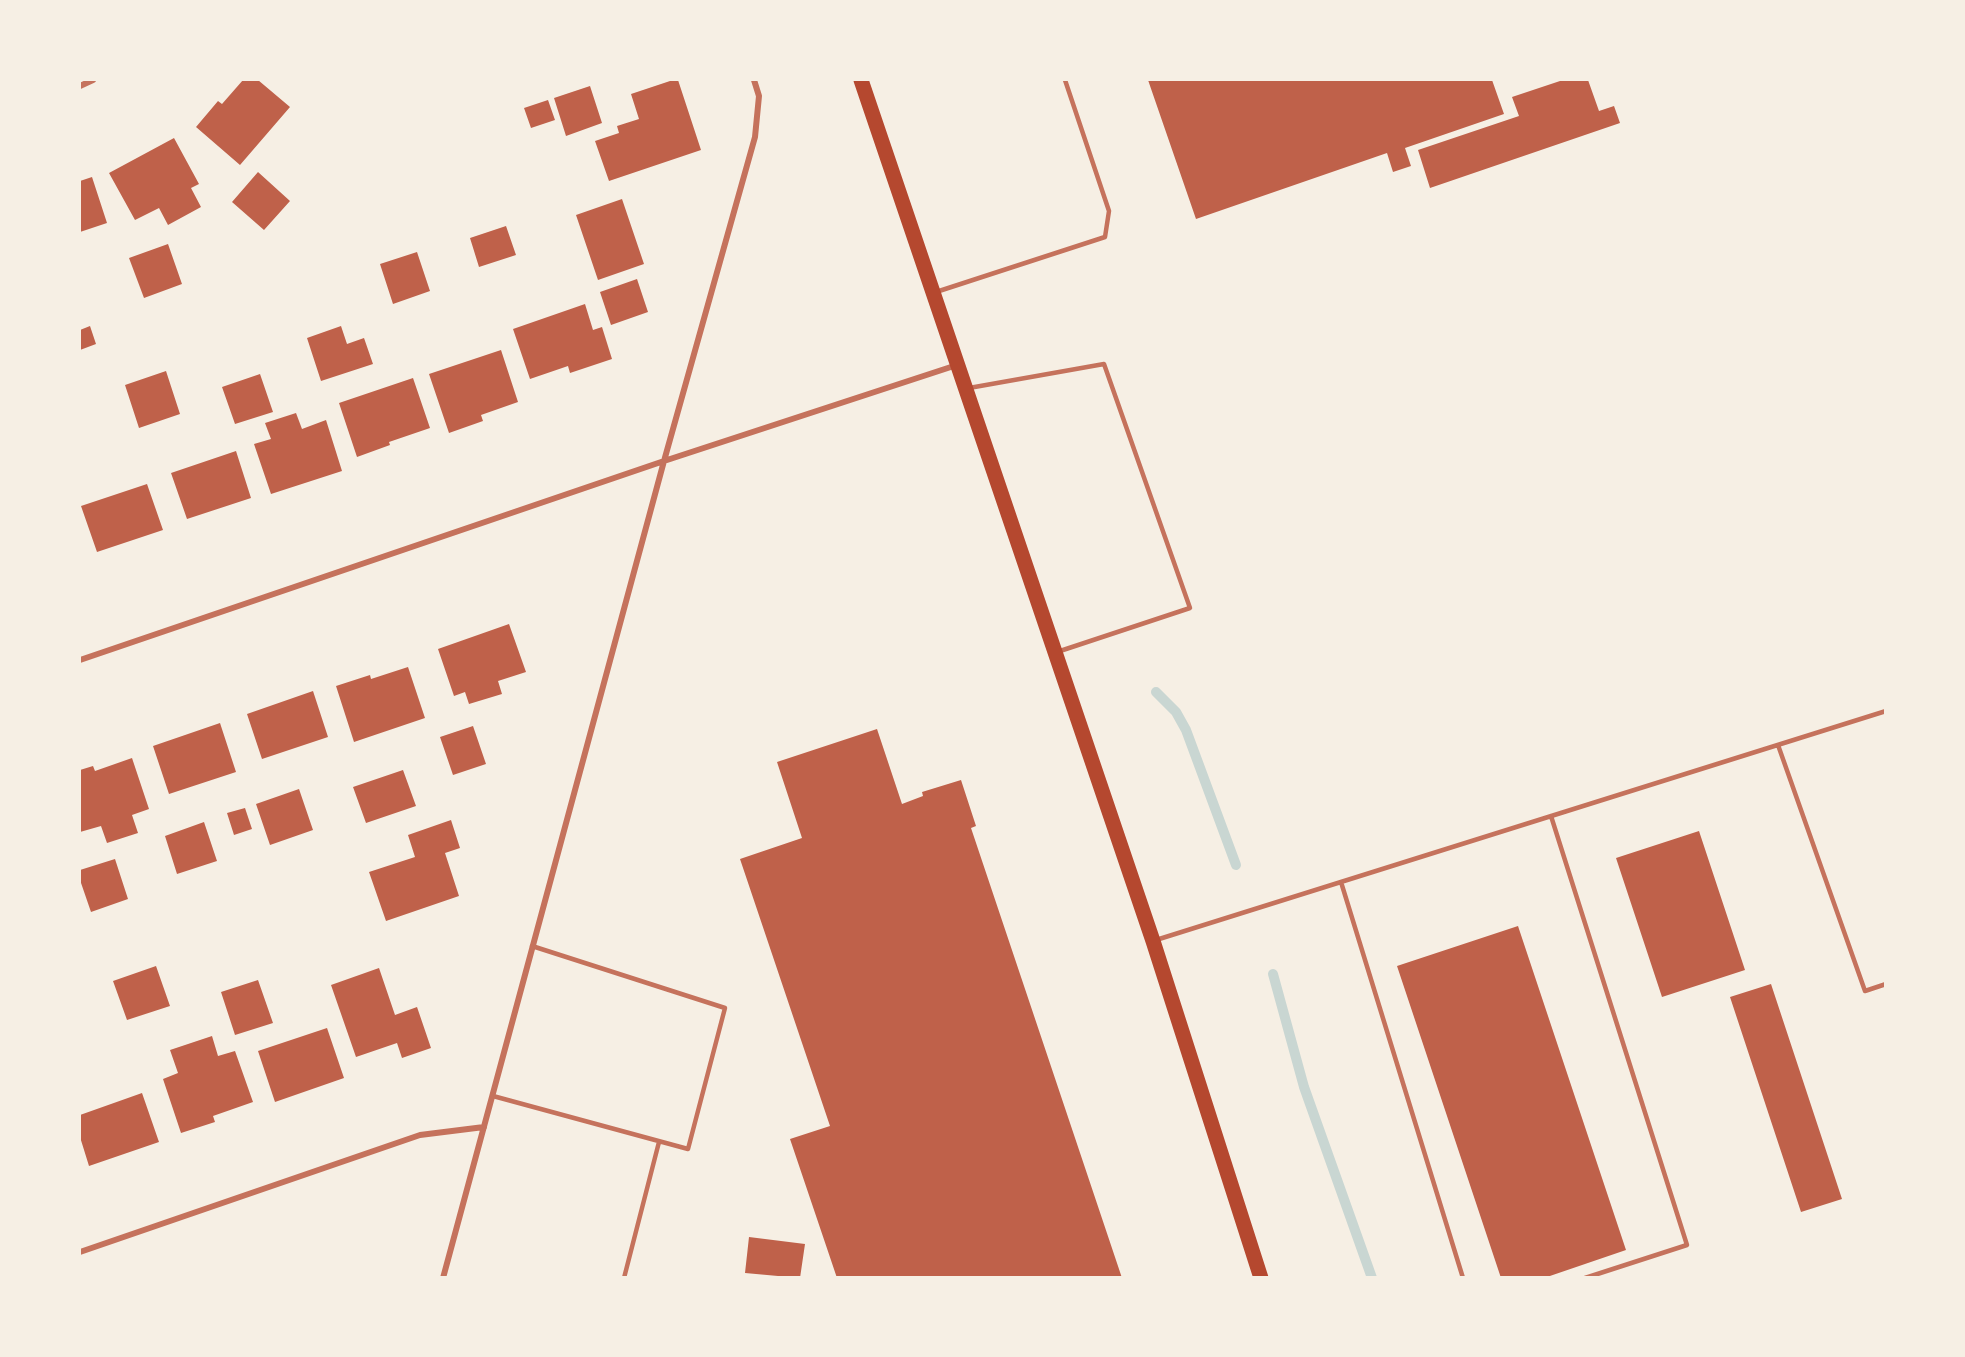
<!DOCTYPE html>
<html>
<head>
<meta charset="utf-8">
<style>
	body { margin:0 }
	#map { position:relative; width:1965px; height:1357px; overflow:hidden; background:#f6efe4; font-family:"IBM Plex Sans",sans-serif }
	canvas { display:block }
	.frame { position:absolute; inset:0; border:81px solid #f6efe4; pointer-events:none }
</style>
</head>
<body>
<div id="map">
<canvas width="1965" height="1357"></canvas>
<div class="frame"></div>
</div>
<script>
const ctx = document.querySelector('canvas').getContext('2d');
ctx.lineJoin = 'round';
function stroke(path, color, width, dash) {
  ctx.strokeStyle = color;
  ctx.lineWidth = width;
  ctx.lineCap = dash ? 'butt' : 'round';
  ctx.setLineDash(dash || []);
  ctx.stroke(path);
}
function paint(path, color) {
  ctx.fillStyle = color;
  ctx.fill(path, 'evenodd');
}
stroke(new Path2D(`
	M 1156,692 L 1176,712 L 1186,730 L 1236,865
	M 1273,974 L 1304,1087 L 1372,1278`), '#c9d6d2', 10);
paint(new Path2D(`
	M 243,80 L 258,80 L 290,107 L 240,165 L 196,127 L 218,101 L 222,104 Z
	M 673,80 L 678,80 L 701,150 L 609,181 L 595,141 L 619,133 L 617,126 L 639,119 L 631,94 Z
	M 1148,80 L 1492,80 L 1504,114 L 1405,148 L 1411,166 L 1393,172 L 1387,153 L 1196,219 Z
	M 1563,80 L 1588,80 L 1599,111 L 1614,106 L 1620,123 L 1430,188 L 1418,150 L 1519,116 L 1512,97 Z
	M 590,86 L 602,123 L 566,136 L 554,98 Z
	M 548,100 L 555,120 L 531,128 L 524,108 Z
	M 174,138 L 199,184 L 191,188 L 201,207 L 168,225 L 159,208 L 135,220 L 109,173 Z
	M 258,172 L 290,201 L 264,230 L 232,202 Z
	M 92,177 L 107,223 L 80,232 L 80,181 Z
	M 622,199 L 644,264 L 598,280 L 576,215 Z
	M 506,226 L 516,255 L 479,267 L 470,238 Z
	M 168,244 L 182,284 L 144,298 L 129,258 Z
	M 417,252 L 430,291 L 393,304 L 380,264 Z
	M 637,279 L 648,312 L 611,325 L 600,292 Z
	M 585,304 L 593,330 L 602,327 L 612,359 L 570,373 L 568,366 L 530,379 L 513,329 Z
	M 90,326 L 96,344 L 80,350 L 80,330 Z
	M 341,326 L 347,344 L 364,338 L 373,364 L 321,381 L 307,338 Z
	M 501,350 L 518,402 L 481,415 L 483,421 L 449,433 L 429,374 Z
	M 166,371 L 180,414 L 139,428 L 125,385 Z
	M 260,374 L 273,412 L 235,424 L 222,387 Z
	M 413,378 L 430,428 L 389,442 L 390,445 L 357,457 L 339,403 Z
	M 296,413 L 302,429 L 326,420 L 342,471 L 271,494 L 254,444 L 271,439 L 265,423 Z
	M 236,451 L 251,498 L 187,519 L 171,473 Z
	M 147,484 L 163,530 L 97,552 L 81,506 Z
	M 509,624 L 526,672 L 498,681 L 502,694 L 469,704 L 465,692 L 454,696 L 438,649 Z
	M 408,667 L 425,718 L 354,742 L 336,686 L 370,675 L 371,679 Z
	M 313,691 L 328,737 L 262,759 L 247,714 Z
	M 220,723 L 236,772 L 169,794 L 153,746 Z
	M 473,726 L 486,764 L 453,775 L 440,737 Z
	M 877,729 L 902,804 L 923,796 L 922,792 L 961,780 L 976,826 L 971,828 L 1122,1278 L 837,1278 L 790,1139 L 830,1126 L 740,859 L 802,838 L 777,762 Z
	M 132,758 L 149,809 L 132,815 L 138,833 L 107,843 L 101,826 L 80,832 L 80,770 L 93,766 L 95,771 Z
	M 403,770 L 416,806 L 366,823 L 353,787 Z
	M 299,789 L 313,830 L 270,845 L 256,804 Z
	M 245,808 L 252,829 L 234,835 L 227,813 Z
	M 451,820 L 460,848 L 445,853 L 459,896 L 386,921 L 369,872 L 415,857 L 408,835 Z
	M 204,822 L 217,861 L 177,874 L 165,836 Z
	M 1699,831 L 1745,970 L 1662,997 L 1616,858 Z
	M 115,859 L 128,899 L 91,912 L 80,880 L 80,870 Z
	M 1518,926 L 1626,1250 L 1544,1278 L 1501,1278 L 1397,966 Z
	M 156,966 L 170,1006 L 127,1020 L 113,981 Z
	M 379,968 L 395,1015 L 417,1007 L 431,1048 L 402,1058 L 397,1043 L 356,1057 L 331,985 Z
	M 258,980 L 273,1023 L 235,1035 L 221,992 Z
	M 1771,984 L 1842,1199 L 1801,1212 L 1730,997 Z
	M 327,1028 L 344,1078 L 275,1102 L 258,1051 Z
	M 212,1036 L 218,1056 L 235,1051 L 253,1102 L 213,1116 L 215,1122 L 181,1133 L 163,1079 L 178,1073 L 170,1050 Z
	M 142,1093 L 159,1142 L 89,1166 L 80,1137 L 80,1115 Z
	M 749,1237 L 805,1244 L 800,1278 L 745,1273 Z`), '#bf614a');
stroke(new Path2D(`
	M 936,292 L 1105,237 L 1109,211 L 1065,80
	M 969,388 L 1104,364 L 1190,608 L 1057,652
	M 1778,745 L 1865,991 L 1886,984
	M 1551,816 L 1687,1245 L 1585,1278
	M 1341,882 L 1463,1278
	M 1156,940 L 1886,711
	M 493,1096 L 688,1149 L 725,1008 L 532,946
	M 624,1278 L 659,1142`), '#c5725c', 4.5);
stroke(new Path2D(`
	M 80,86 L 93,80
	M 80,660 L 664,461 L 957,365
	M 80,1252 L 420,1135 L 484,1127
	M 443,1278 L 664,461 L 755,137 L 759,96 L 754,80`), '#c5725c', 6);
stroke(new Path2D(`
	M 861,80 L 1153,941 L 1261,1278`), '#b5482f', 15);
</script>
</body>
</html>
